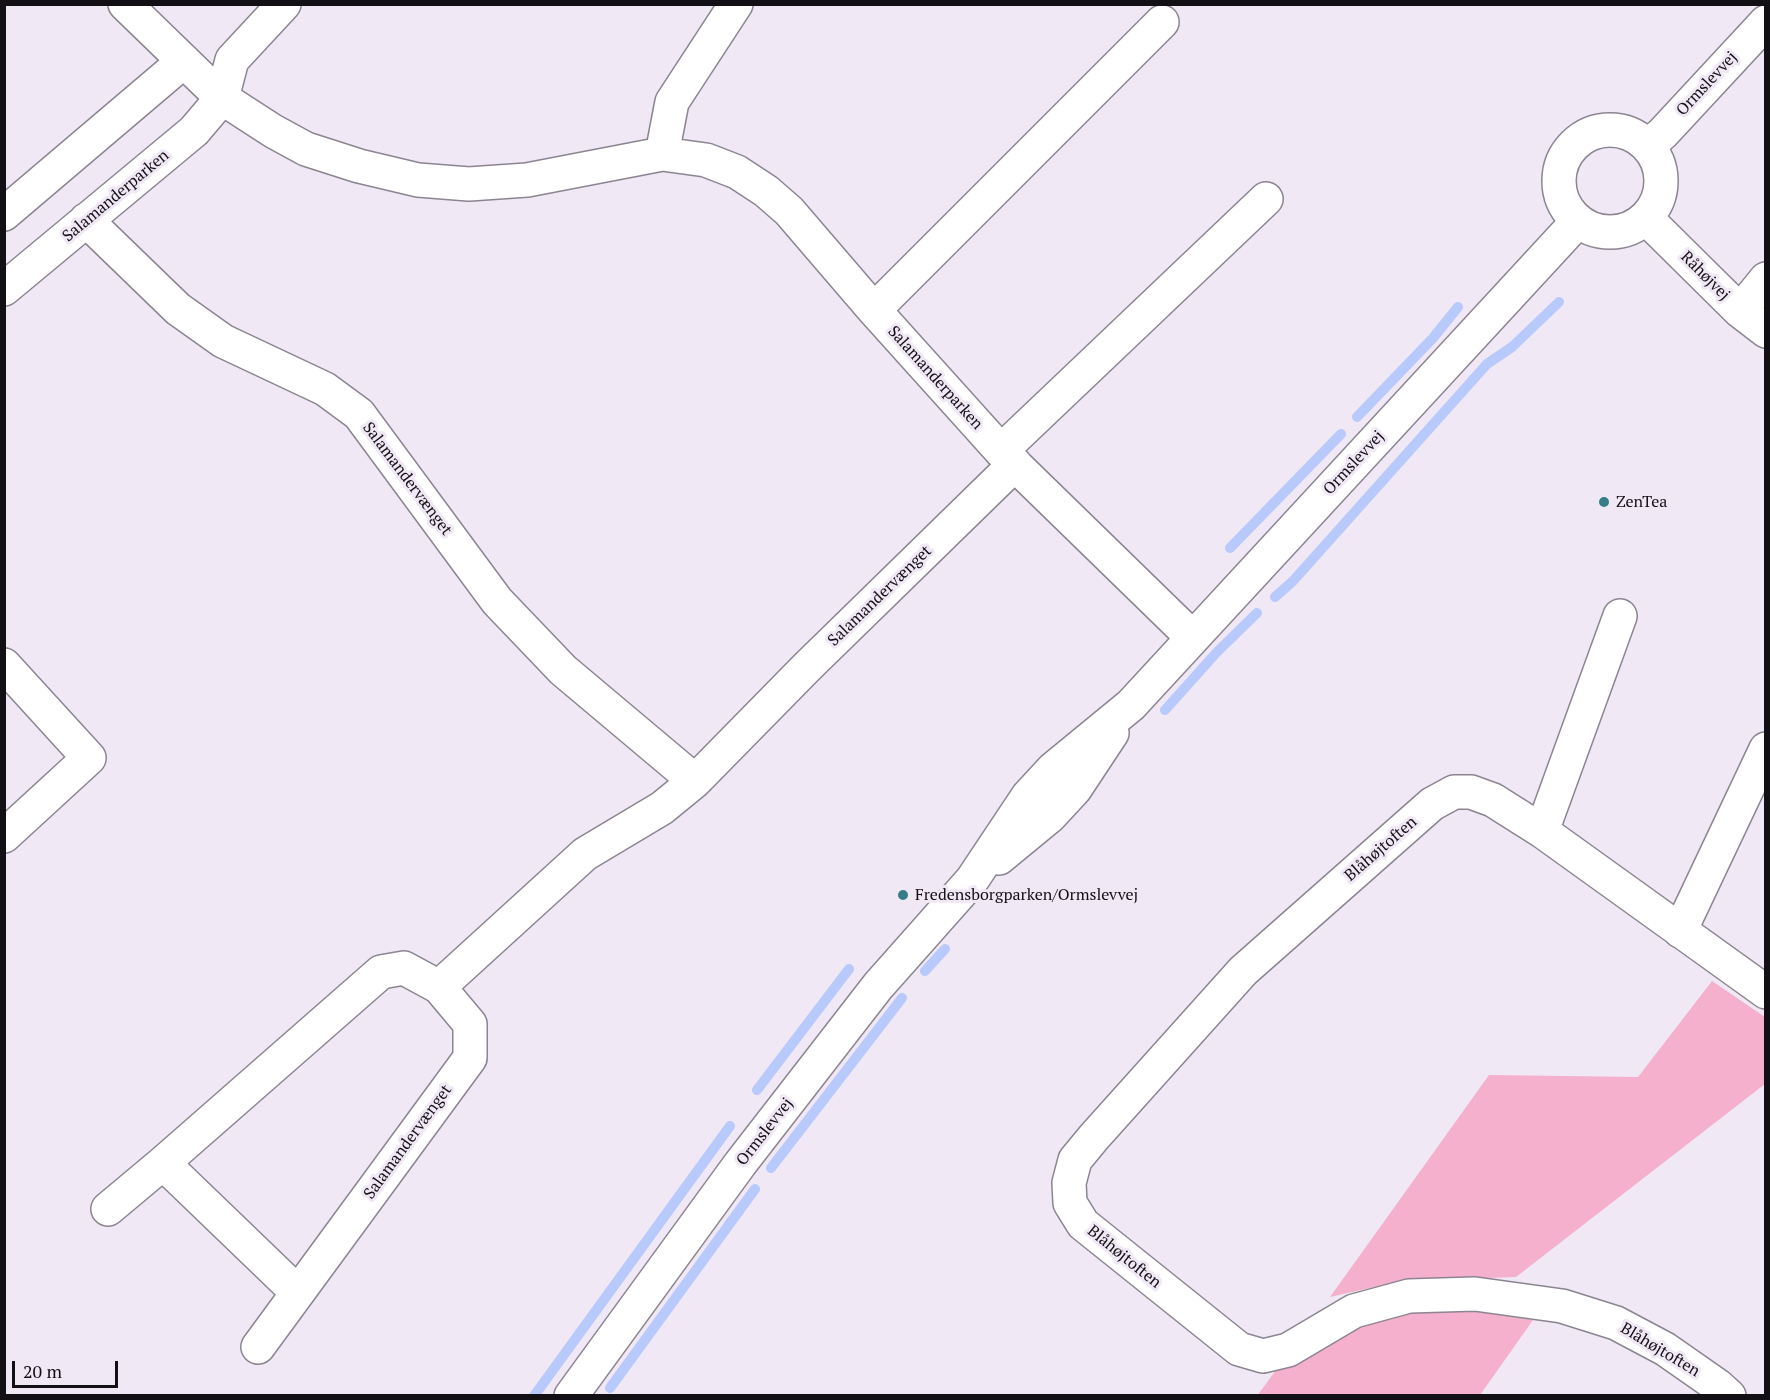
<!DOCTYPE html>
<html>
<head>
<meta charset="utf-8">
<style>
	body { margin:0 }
	#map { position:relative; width:1770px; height:1400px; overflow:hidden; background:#f0e8f5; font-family:"PT Serif",serif }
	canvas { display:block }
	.frame { position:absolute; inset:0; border:6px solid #131015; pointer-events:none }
	.scale { position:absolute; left:12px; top:1361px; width:106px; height:27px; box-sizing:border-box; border:3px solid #131015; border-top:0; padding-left:8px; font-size:18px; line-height:21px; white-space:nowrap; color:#131015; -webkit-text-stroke:4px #f0e8f5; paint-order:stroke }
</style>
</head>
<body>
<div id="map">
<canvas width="1770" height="1400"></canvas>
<div class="frame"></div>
<div class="scale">20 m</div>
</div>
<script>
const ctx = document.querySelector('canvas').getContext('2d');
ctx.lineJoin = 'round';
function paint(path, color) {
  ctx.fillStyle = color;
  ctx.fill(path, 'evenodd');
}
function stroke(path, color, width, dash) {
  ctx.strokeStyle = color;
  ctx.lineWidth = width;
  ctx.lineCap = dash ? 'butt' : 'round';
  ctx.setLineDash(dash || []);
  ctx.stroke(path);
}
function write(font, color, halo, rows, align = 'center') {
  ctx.font = font + ' "PT Serif",serif';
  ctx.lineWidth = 6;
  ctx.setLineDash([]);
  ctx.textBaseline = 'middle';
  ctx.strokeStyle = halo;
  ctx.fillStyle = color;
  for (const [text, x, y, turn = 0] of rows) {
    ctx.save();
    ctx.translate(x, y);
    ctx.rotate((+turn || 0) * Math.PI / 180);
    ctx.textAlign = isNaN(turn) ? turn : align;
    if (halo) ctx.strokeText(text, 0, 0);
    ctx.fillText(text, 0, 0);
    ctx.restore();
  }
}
paint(new Path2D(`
	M 1712,981 L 1765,1017 L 1765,1084 L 1516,1277 L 1401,1281 L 1330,1297 L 1489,1075 L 1638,1077 Z
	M 1465,1310 L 1533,1320 L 1480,1395 L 1257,1396 L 1276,1370 L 1304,1359 L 1348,1329 L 1387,1317 L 1423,1311 Z`), '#f5b0cd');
stroke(new Path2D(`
	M 1357,417 L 1433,338 L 1458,307
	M 1230,548 L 1341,434
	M 1275,597 L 1293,581 L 1487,364 L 1512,347 L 1559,302
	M 1165,710 L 1217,652 L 1257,613
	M 925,971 L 945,949
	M 757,1090 L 849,969
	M 771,1168 L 902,998
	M 610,1388 L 755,1189
	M 534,1396 L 730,1126`), '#b8c9fb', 10);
const minor = new Path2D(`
	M 125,4 L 222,98 L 273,131 L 306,149 L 359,166 L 418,180 L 469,184 L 527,180 L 662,154 L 706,160 L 737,172 L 766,191 L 789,211 L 874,310 L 1001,451 L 1192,637
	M1559 181a51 51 0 1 1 102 0a51 51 0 1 1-102 0Z
	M 1648,146 L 1663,133 L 1766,22
	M 662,154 L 672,102 L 736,4
	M 4,214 L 184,61
	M 1646,218 L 1740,311 L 1766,331
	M 86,220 L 178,309 L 223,341 L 325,389 L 359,414 L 497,601 L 563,670 L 695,781
	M 4,289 L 194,131 L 222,98 L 232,60 L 284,4
	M 874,310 L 1162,22
	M 1740,311 L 1766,279
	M 1001,451 L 1266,199
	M 4,665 L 89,758 L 4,836
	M 1542,831 L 1620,616
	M 999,858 L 1050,816 L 1075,789 L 1112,733
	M 1680,931 L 1766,749
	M 439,987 L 585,854 L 662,808 L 695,781 L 807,667 L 1015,464
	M 163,1163 L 297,1292
	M 108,1209 L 163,1163 L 381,972 L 404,968 L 439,987 L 470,1024 L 470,1058 L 258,1347
	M 571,1396 L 740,1164 L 878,986 L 972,880 L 1028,796 L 1053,769 L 1131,705 L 1578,221
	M 1729,1396 L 1718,1386 L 1665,1349 L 1616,1323 L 1562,1306 L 1475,1294 L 1409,1296 L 1354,1311 L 1288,1350 L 1263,1356 L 1239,1349 L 1083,1224 L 1070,1203 L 1069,1183 L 1075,1160 L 1094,1137 L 1243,971 L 1432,804 L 1454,792 L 1471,792 L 1493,800 L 1542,831 L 1766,992`);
stroke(minor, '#8c8591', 36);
stroke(minor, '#fff', 33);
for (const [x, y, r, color] of [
	[1604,502,6,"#367d88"],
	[903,895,6,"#367d88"]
]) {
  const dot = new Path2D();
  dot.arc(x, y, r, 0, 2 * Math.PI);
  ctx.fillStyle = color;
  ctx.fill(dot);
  stroke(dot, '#f0e8f5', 2);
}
write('16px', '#131015', '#f0e8f5', [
	["Ormslevvej",1707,84,-47],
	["Salamanderparken",116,196,-40],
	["Råhøjvej",1705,276,45],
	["Salamanderparken",935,378,48],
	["Ormslevvej",1354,463,-47],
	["Salamandervænget",407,479,53],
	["Salamandervænget",880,596,-44],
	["Blåhøjtoften",1381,849,-41],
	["Ormslevvej",765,1132,-52],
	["Salamandervænget",408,1142,-54],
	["Blåhøjtoften",1124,1257,39],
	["Blåhøjtoften",1660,1350,31]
]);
write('16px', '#131015', '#f0e8f5', [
	["ZenTea",1616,502],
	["Fredensborgparken/Ormslevvej",915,895]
], 'left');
</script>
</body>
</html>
